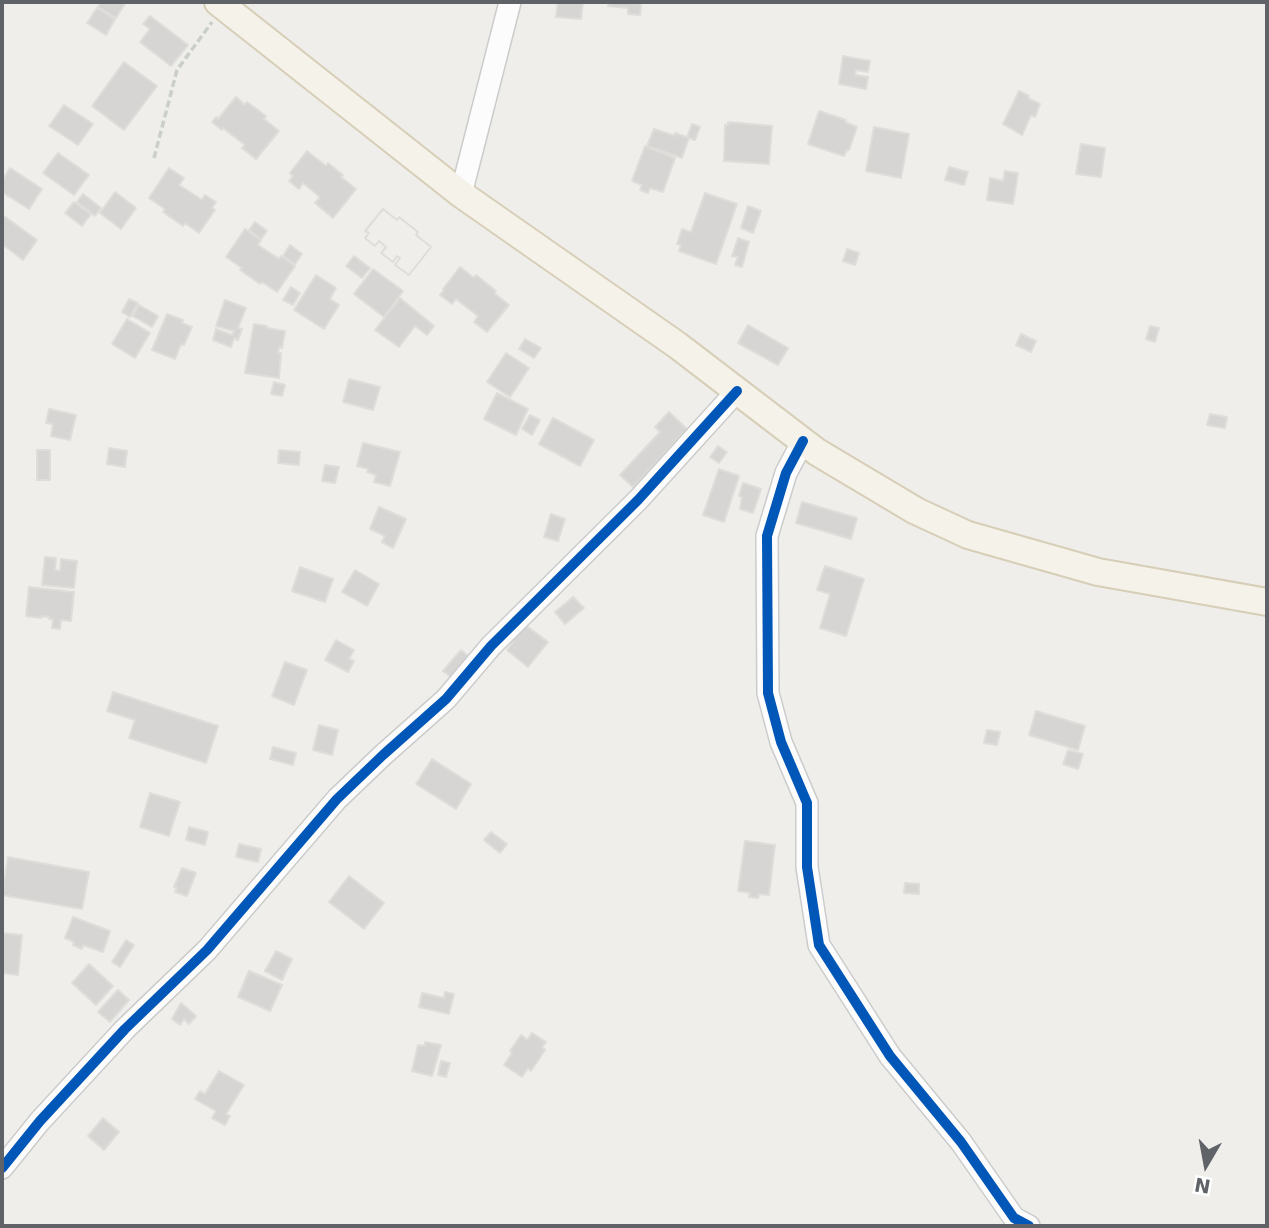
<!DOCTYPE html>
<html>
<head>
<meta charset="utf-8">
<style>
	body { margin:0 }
	#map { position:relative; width:1269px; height:1228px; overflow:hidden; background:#efeeea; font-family:"DejaVu Sans",sans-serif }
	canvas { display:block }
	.frame { position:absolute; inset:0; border:4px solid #5f6368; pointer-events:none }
	.north { position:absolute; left:1171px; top:1130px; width:70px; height:70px; -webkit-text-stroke:5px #fff; paint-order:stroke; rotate:190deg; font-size:19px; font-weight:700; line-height:28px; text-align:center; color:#5f6368 }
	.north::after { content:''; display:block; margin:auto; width:24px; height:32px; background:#5f6368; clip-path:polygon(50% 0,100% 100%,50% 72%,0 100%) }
</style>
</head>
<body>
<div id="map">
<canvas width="1269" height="1228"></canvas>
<div class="frame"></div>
<div class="north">N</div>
</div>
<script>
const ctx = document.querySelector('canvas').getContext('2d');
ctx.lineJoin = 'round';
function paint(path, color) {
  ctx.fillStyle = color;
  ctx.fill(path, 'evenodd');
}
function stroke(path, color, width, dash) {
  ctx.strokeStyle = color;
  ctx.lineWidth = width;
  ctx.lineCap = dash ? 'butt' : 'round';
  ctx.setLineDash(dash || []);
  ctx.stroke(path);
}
const building = new Path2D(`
	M 101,2 L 126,2 L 116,18 L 98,7 Z
	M 558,2 L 583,2 L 581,19 L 556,17 Z
	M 609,2 L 641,2 L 640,15 L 628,14 L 628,8 L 608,6 Z
	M 97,8 L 115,19 L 106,35 L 87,23 Z
	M 150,16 L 188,45 L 171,66 L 140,42 L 150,29 L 143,24 Z
	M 843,56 L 870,61 L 868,72 L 856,70 L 855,75 L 868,77 L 866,89 L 839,84 Z
	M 124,62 L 157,86 L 124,130 L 92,106 Z
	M 1019,91 L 1029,96 L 1028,98 L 1040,104 L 1035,117 L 1031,115 L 1022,135 L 1003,124 Z
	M 236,97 L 245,105 L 247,102 L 266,116 L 264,119 L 279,131 L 256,159 L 242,148 L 245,145 L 223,128 L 222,130 L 212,122 L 216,117 L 218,119 Z
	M 64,105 L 93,124 L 78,145 L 49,126 Z
	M 819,111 L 846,120 L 845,122 L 857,127 L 849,150 L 847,150 L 844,156 L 808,144 Z
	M 728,122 L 772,126 L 769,164 L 724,161 L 725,125 L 728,125 Z
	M 692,124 L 700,127 L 695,140 L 687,137 Z
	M 874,127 L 909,134 L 901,178 L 866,171 Z
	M 654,129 L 675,136 L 675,133 L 689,138 L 682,158 L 647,146 Z
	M 1081,144 L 1105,148 L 1101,177 L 1076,174 Z
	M 645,146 L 675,158 L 663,192 L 650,188 L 648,193 L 640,190 L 642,185 L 632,181 Z
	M 307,151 L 326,166 L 328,163 L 343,175 L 341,177 L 356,189 L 333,218 L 315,203 L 320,197 L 303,183 L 299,189 L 289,181 L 293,176 L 290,173 Z
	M 58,153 L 89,175 L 74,195 L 43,173 Z
	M 949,167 L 968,172 L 964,185 L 945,180 Z
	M 10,168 L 42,189 L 29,209 L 2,192 L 2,181 Z
	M 169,168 L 184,178 L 179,185 L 202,200 L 205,195 L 216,202 L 212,208 L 215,210 L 199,233 L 185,223 L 183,226 L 163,212 L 165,209 L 149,198 Z
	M 1005,171 L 1018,173 L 1013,204 L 987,200 L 990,178 L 1003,181 Z
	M 115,192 L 136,208 L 121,229 L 100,213 Z
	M 705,193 L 737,204 L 716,264 L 679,251 L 681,245 L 677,244 L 682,229 L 691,232 Z
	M 83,194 L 101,208 L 95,216 L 77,202 Z
	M 74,202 L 91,214 L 82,226 L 65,213 Z
	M 748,206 L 761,211 L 753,233 L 741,228 Z
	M 383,209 L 397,220 L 399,217 L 418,232 L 416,235 L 431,247 L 409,275 L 395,265 L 400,258 L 397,256 L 393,262 L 381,253 L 386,247 L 379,241 L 375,246 L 365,238 L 369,233 L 365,231 Z
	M 383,209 L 397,220 L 399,217 L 418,232 L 416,235 L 431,247 L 409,275 L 395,265 L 400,258 L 397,256 L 393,262 L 381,253 L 386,247 L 379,241 L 375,246 L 365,238 L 369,233 L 365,231 Z
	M 4,216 L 37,240 L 23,260 L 2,244 L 2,219 Z
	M 255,222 L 267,231 L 261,239 L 249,230 Z
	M 245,229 L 261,240 L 258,245 L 279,259 L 281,256 L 295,266 L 277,292 L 262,282 L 260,284 L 240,270 L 242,268 L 226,257 Z
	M 738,238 L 749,242 L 742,267 L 735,265 L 738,257 L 732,256 Z
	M 290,245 L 302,254 L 295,264 L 283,256 Z
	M 847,249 L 859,253 L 855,265 L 843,261 Z
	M 354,256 L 370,268 L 362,278 L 346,266 Z
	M 460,267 L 474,278 L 476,275 L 496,291 L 494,293 L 509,305 L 487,332 L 474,322 L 478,316 L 456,299 L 452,304 L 440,295 L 444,290 L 443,289 Z
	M 373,269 L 403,291 L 384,317 L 354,294 Z
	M 316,275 L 336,288 L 330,299 L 339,305 L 324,329 L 294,310 Z
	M 291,287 L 300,293 L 293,305 L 283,300 Z
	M 400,298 L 434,326 L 427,335 L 415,326 L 399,347 L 375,330 Z
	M 129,299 L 138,303 L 130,317 L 122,312 Z
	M 225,300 L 246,308 L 238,328 L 242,329 L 238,340 L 234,338 L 231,347 L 213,340 L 216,329 L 232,335 L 234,331 L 216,326 Z
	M 139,305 L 158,316 L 152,327 L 133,316 Z
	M 167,314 L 183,320 L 182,323 L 192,327 L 184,345 L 181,344 L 175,359 L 152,350 Z
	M 127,319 L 150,333 L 135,358 L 112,344 Z
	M 254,324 L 267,326 L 267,328 L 285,331 L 282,348 L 279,347 L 278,353 L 281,353 L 279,378 L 245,373 Z
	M 748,325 L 788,348 L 778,365 L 738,343 Z
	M 1150,326 L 1159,328 L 1155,342 L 1146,339 Z
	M 1021,334 L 1036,341 L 1031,352 L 1016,345 Z
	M 525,339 L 541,348 L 534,358 L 519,349 Z
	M 506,353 L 529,368 L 510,397 L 487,382 Z
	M 349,379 L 380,387 L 373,410 L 343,402 Z
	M 274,382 L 285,385 L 282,396 L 271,394 Z
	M 497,393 L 528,409 L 516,435 L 484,419 Z
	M 49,409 L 76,415 L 70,440 L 51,436 L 53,424 L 46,423 Z
	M 669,412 L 687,429 L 633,487 L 620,475 L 660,432 L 655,427 Z
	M 1210,414 L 1227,417 L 1225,428 L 1207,425 Z
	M 530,415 L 540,420 L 532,435 L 522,429 Z
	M 553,418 L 594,440 L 580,466 L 539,444 Z
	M 363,443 L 400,452 L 390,486 L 374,482 L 376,475 L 367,472 L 368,469 L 357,466 Z
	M 718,446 L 727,452 L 719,463 L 710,457 Z
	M 109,448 L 127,451 L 125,467 L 107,464 Z
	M 37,450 L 50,450 L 50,480 L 37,480 Z
	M 279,450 L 300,452 L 299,465 L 278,463 Z
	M 325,465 L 339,467 L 335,483 L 322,481 Z
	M 719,469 L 739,476 L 724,522 L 703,515 Z
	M 743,483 L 761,489 L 753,513 L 740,509 L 742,497 L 739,496 Z
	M 802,502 L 857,518 L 851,539 L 796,523 Z
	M 379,507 L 406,519 L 393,548 L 382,542 L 385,536 L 370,529 Z
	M 551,514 L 565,519 L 558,541 L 544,537 Z
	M 45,557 L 56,558 L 55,570 L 60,571 L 61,559 L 77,561 L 74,588 L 42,585 Z
	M 825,566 L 864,579 L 846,636 L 820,628 L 830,594 L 817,590 Z
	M 300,567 L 333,579 L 325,602 L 292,591 Z
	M 355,570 L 379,584 L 367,606 L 342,592 Z
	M 29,587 L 74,592 L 71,621 L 61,620 L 60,629 L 52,628 L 53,619 L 49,619 L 49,617 L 41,616 L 41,618 L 26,616 Z
	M 573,597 L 584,608 L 565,624 L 555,612 Z
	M 524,624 L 548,642 L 528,667 L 507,650 L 514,641 L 511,640 Z
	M 336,640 L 354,650 L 349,659 L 354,661 L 348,672 L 325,660 Z
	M 461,650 L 472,659 L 455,680 L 443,671 Z
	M 285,662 L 307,670 L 294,705 L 272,696 Z
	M 113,692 L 218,726 L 206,763 L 129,738 L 135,720 L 107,711 Z
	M 1036,711 L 1085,726 L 1078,750 L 1029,735 Z
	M 319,725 L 338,730 L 332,755 L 313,750 Z
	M 987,730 L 1000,732 L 997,745 L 984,743 Z
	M 273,747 L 296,753 L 293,765 L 270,759 Z
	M 1068,750 L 1083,754 L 1078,769 L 1063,764 Z
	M 432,759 L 471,784 L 456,809 L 416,784 Z
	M 150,793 L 180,802 L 169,836 L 140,827 Z
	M 189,827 L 208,832 L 205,845 L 186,840 Z
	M 491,832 L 507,844 L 500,853 L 484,840 Z
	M 745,841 L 775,845 L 769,895 L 759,894 L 758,898 L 749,897 L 750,893 L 738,891 Z
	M 239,844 L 261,849 L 258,862 L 236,857 Z
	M 8,857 L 89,872 L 82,909 L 2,895 Z
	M 182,868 L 196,873 L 187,896 L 175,892 L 177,888 L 174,887 Z
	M 349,876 L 384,903 L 364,929 L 329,902 Z
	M 905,883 L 919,884 L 919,894 L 904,893 Z
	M 73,917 L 110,931 L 103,952 L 83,945 L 82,949 L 73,945 L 74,942 L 65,938 Z
	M 2,933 L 22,935 L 18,975 L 2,973 Z
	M 126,940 L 134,945 L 120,967 L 112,962 Z
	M 276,951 L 292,959 L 282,980 L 265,971 Z
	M 89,964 L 113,986 L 96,1005 L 72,983 Z
	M 249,971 L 282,985 L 270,1011 L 238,997 Z
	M 118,990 L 129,1000 L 110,1022 L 98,1012 Z
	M 445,992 L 454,994 L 449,1014 L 419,1007 L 422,993 L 444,998 Z
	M 181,1003 L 196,1016 L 189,1024 L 184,1019 L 180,1025 L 172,1019 Z
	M 532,1033 L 546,1042 L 542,1047 L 545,1050 L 531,1071 L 528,1068 L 522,1077 L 504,1065 L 512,1053 L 510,1051 L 521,1035 L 527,1040 Z
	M 425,1042 L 441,1045 L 432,1076 L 412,1071 L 418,1045 L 425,1046 Z
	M 441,1061 L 450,1063 L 446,1077 L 438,1075 Z
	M 219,1071 L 244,1085 L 226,1114 L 230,1116 L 225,1125 L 212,1118 L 216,1111 L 195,1099 L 200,1091 L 205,1094 Z
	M 103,1118 L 119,1132 L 104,1150 L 88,1136 Z`);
paint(building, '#d6d5d3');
stroke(building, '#deddd9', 2);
const minor = new Path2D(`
	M 461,194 L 510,2
	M 803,441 L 786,473 L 767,536 L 768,693 L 781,742 L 807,803 L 807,867 L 819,945 L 890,1056 L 961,1142 L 1014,1218 L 1029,1226
	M 2,1168 L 40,1121 L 125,1029 L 207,950 L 337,799 L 383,755 L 446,699 L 491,646 L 638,500 L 737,391`);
const major = new Path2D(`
	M 218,2 L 461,194 L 677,345 L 817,452 L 916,511 L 968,535 L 1098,572 L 1267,602`);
stroke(minor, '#cbcccc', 24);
stroke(major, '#d7ceb8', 30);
stroke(new Path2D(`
	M 154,158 L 177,70 L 212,22`), '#cacfcc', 3.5, [7, 3.5]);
stroke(minor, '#fdfcfc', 21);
stroke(major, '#f4f2e9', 26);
stroke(new Path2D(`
	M 803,441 L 786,473 L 767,536 L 768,693 L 781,742 L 807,803 L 807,867 L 819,945 L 890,1056 L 961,1142 L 1014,1218 L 1029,1226
	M 2,1168 L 40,1121 L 125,1029 L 207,950 L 337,799 L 383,755 L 446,699 L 491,646 L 638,500 L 737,391`), '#0057b8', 10);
</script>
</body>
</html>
